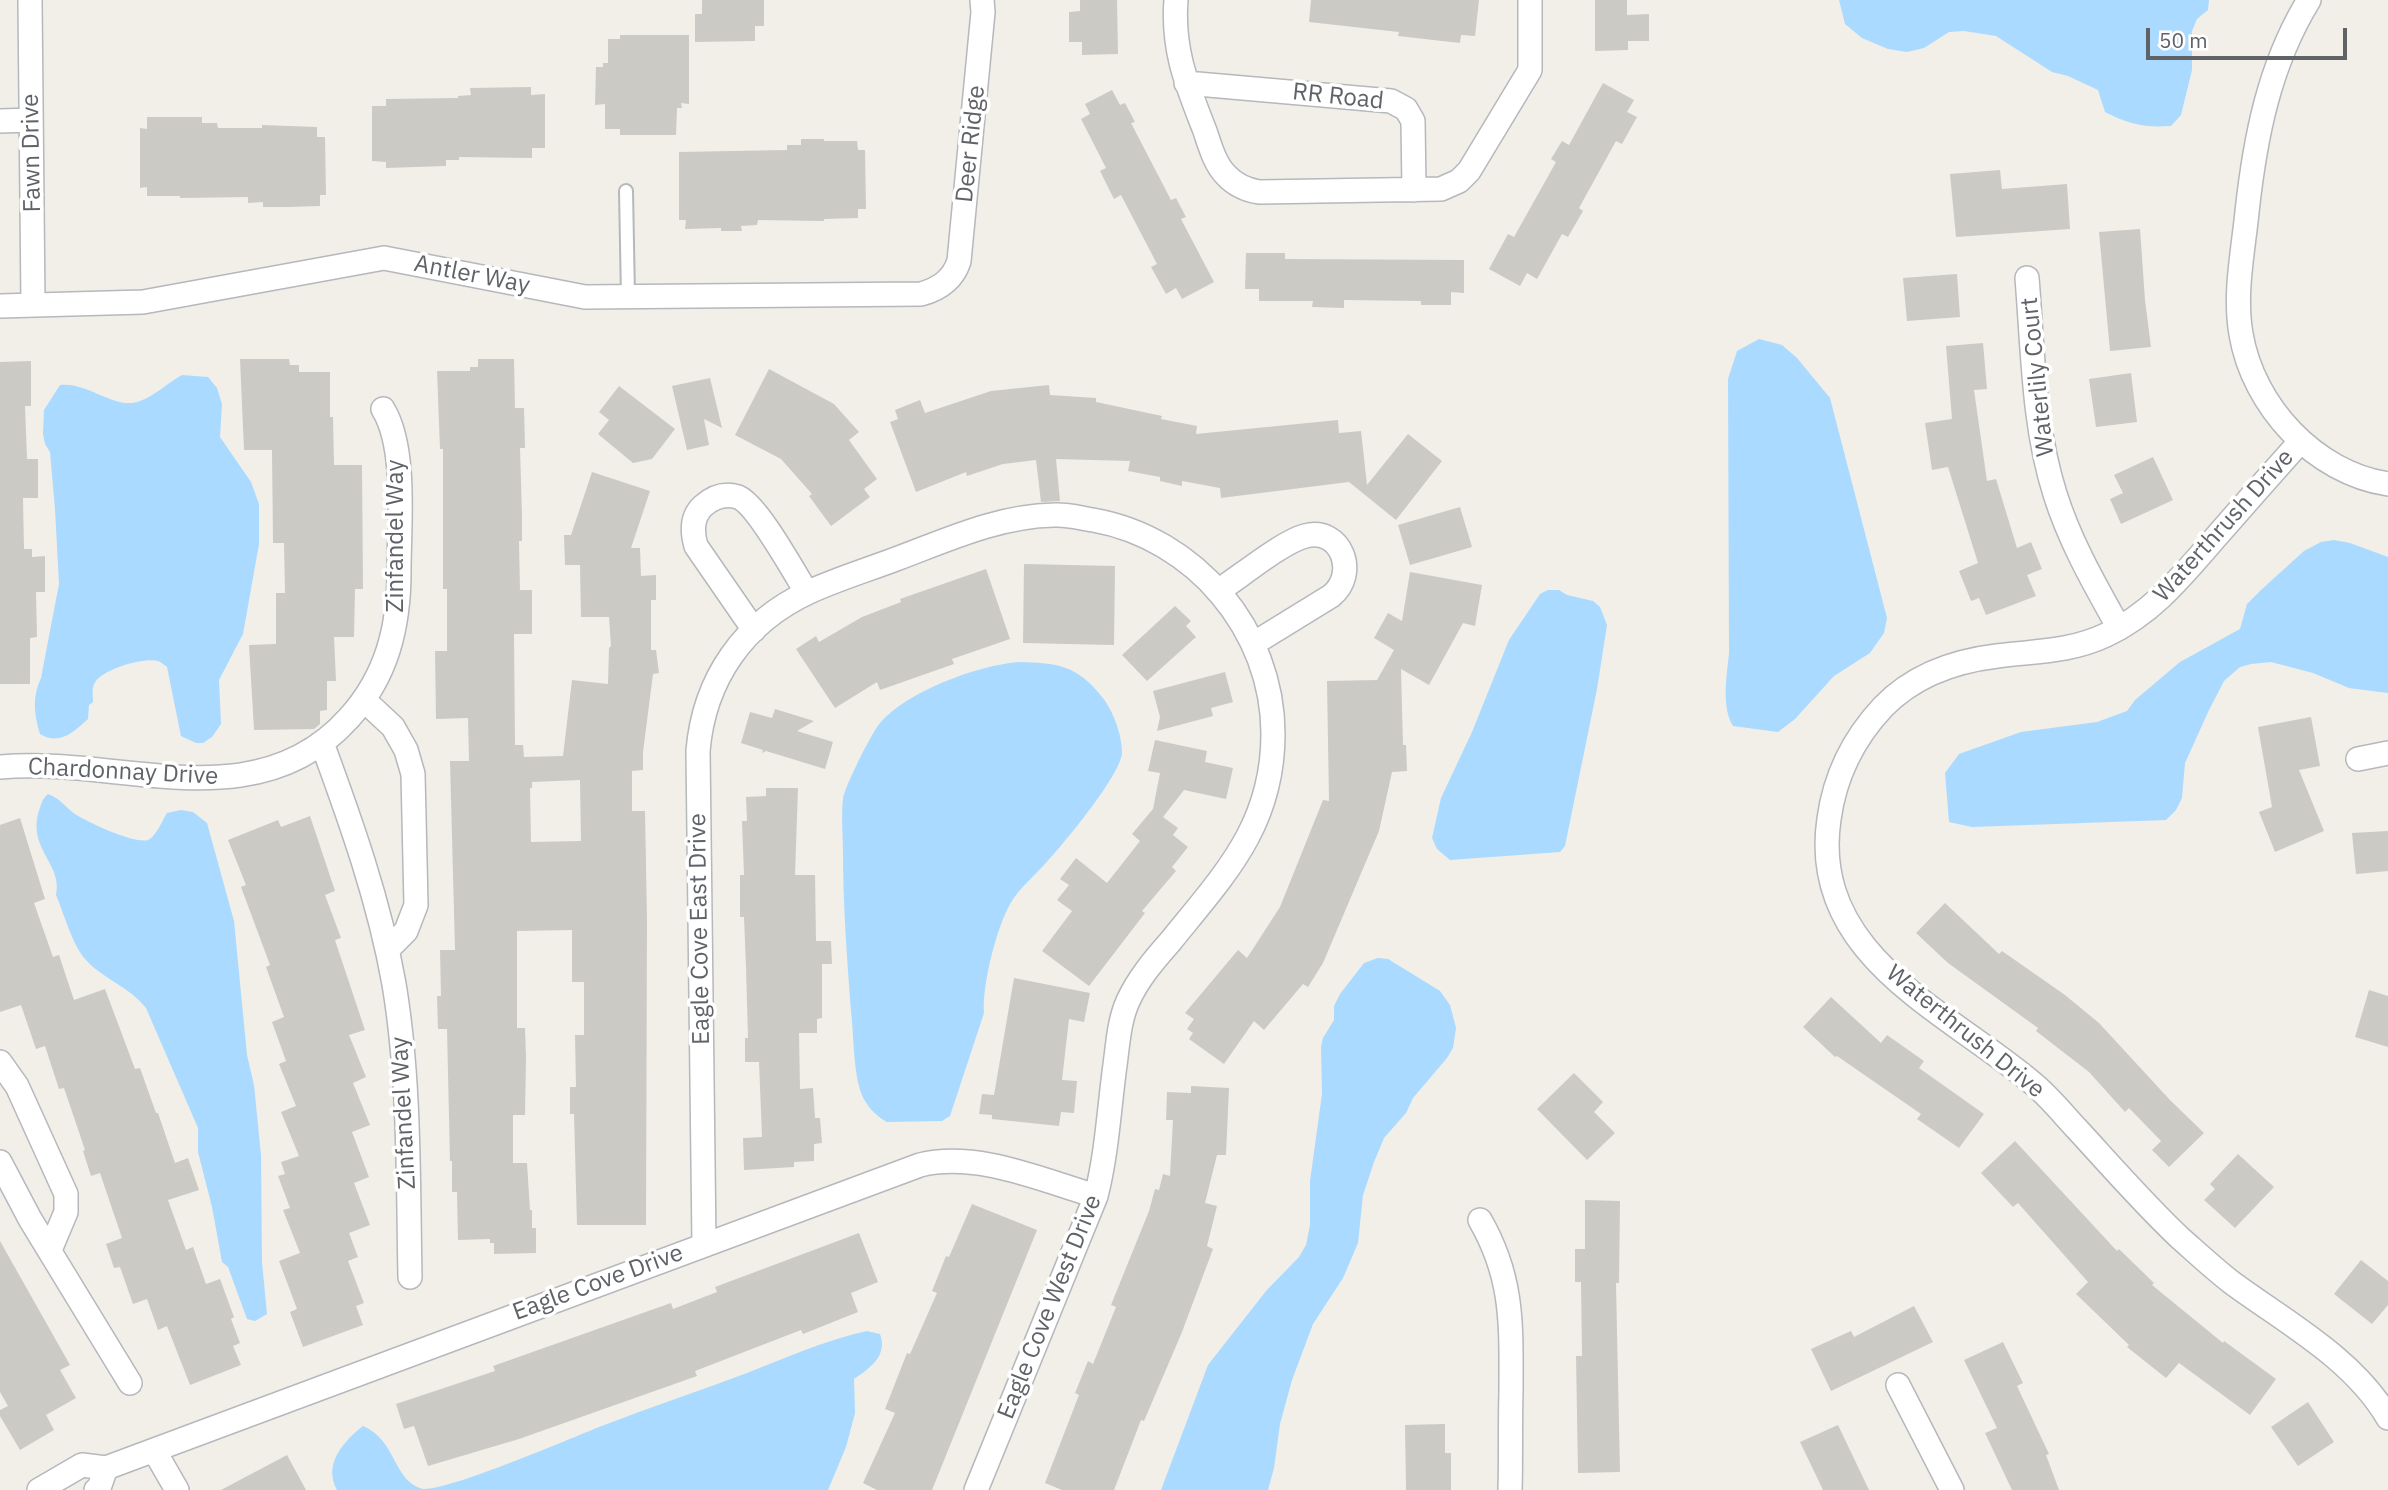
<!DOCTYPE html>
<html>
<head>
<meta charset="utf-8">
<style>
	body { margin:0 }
	#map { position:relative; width:2388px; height:1490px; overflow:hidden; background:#f1efe8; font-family:"IBM Plex Sans",sans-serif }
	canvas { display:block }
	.scale { position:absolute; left:2146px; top:28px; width:201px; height:32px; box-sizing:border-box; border:4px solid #5f6368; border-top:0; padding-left:9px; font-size:21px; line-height:24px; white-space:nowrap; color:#5f6368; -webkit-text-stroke:5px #fff; paint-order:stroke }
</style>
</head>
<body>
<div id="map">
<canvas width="2388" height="1490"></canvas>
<div class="scale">50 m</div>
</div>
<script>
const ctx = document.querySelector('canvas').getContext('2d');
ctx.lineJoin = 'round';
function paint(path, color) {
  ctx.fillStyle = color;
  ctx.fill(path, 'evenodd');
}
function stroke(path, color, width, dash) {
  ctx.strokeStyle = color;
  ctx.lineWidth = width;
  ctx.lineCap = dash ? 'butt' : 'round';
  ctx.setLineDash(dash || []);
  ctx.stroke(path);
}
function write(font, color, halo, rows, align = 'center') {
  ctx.font = font + ' "IBM Plex Sans",sans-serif';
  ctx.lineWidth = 7;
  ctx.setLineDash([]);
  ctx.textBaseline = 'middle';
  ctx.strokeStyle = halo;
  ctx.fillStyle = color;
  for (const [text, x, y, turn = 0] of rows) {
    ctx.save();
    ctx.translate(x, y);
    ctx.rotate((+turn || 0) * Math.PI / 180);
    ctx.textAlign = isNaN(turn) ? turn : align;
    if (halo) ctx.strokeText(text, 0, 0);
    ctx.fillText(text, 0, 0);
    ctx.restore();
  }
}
paint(new Path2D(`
	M 1839,0 L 2209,0 L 2208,10 L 2197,19 L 2192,31 L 2192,70 L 2181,115 L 2171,126 C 2145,128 2128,124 2105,112 L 2098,90 L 2068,76 L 2052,72 L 1996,36 L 1964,31 L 1949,32 L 1924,48 L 1907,52 L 1888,49 L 1862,38 L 1845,24 Z
	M 1759,339 L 1782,345 L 1797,358 L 1830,398 L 1887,618 L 1884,633 L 1870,653 L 1834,676 L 1795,719 L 1778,732 L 1733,726 C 1721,706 1727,675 1729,653 L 1728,379 L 1737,351 Z
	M 182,375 L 208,377 L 217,388 L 222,404 L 220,437 L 251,482 L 259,504 L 259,544 L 243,634 L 219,680 L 221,724 L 212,737 L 203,743 L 196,743 L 181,736 L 167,667 C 164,665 161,662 158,661 C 144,657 104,669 96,681 C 91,687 93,695 93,702 L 89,705 L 88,719 C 74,732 59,746 40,734 C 34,714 32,697 41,678 L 59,584 L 55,509 L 50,452 L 45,444 L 43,434 L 44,410 L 60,385 C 87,381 116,411 140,401 C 153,397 169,382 182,375 Z
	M 2334,540 L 2350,543 L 2388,557 L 2388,693 L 2349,688 L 2313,673 L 2271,662 L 2251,664 L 2240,667 L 2224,681 L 2209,710 L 2185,763 L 2182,798 L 2176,810 L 2166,820 L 1972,827 L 1949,822 L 1945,773 L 1959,754 L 2021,732 L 2097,722 L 2127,711 L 2135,700 L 2180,662 L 2240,629 L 2247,604 L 2261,590 L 2304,551 L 2321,542 Z
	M 1548,590 L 1559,590 L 1567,595 L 1593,601 L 1600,607 L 1607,625 L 1597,689 L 1565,846 L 1560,852 L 1450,860 L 1437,849 L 1432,838 L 1441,798 L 1472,732 L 1509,640 L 1540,594 Z
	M 1018,662 C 1058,663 1077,665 1102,697 C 1113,710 1122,735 1122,752 C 1122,774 1061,847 1044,865 C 1031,879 1015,892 1007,910 C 995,935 982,986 984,1013 L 950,1116 L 942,1121 L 887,1122 C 875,1116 864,1103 860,1090 C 853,1066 854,1037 851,1011 C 847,958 843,905 843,852 C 843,835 841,816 843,799 C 844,788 872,732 880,723 C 908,691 976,666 1018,662 Z
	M 48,794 C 61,798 68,811 80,817 C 92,824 135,844 148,840 C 156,837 163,819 167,813 L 181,810 L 193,812 L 207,823 L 234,921 L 247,1055 L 254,1085 L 261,1155 L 262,1262 L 267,1314 L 255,1321 L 247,1319 L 228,1267 L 222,1262 L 212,1207 L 198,1152 L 198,1128 L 146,1008 C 130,987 103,979 86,960 C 72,945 64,913 56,895 C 63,865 29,850 38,814 C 41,806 41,800 48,794 Z
	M 1378,958 L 1388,959 L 1440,991 L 1450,1005 L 1456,1028 L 1453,1048 L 1447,1058 L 1413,1098 L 1406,1113 L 1384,1138 L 1374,1162 L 1363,1195 L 1358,1243 L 1343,1278 L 1313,1324 L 1292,1380 L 1280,1424 L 1274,1468 L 1268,1490 L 1161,1490 L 1208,1365 L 1266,1291 L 1299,1257 L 1306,1245 L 1310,1225 L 1310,1181 L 1322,1094 L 1321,1047 L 1323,1038 L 1334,1020 L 1334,1006 L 1340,994 L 1364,963 Z
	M 867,1331 L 880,1334 C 888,1356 870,1368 854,1379 L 855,1413 L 846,1447 L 828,1490 L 337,1490 C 323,1464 343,1442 363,1426 C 397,1440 393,1482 423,1489 C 452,1490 573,1437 607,1424 C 653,1406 700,1391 747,1373 C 785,1358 826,1340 867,1331 Z`), '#aadaff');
paint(new Path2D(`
	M 702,0 L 764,0 L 764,26 L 755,26 L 755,41 L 695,42 L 695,14 L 702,14 Z
	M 1080,0 L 1117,0 L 1118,54 L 1082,55 L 1082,42 L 1069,42 L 1069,12 L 1080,11 Z
	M 1311,0 L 1479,0 L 1475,36 L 1461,35 L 1460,43 L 1398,36 L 1399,32 L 1309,22 Z
	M 1595,0 L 1627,0 L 1627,15 L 1649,14 L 1649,41 L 1628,41 L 1628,50 L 1595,51 Z
	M 620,35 L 689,35 L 689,104 L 681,103 L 682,108 L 677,108 L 676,135 L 620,135 L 620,129 L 605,129 L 605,104 L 595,105 L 596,67 L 603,67 L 603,63 L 608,63 L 608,39 L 620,39 Z
	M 1603,83 L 1634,100 L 1627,112 L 1637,117 L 1622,144 L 1616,141 L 1579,208 L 1583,211 L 1568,237 L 1562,234 L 1537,279 L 1527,273 L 1520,286 L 1489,269 L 1508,234 L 1514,237 L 1556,162 L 1551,159 L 1562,141 L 1569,145 Z
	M 531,87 L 531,95 L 545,94 L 545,148 L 532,148 L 532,158 L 459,157 L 459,160 L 446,160 L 446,166 L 386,168 L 386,162 L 372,161 L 372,106 L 386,106 L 386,99 L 458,98 L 458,96 L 471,95 L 470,88 Z
	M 1112,90 L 1120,105 L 1125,103 L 1135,122 L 1131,123 L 1171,200 L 1176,198 L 1186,217 L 1181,219 L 1214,282 L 1182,299 L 1176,288 L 1166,294 L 1151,267 L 1157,264 L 1121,195 L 1114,199 L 1100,171 L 1106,168 L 1081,119 L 1090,114 L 1085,104 Z
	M 147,117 L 202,117 L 202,123 L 217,123 L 218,128 L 262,128 L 262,125 L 317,127 L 317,137 L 325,137 L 326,195 L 320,195 L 320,206 L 288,207 L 263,207 L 263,202 L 248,203 L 248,197 L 180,198 L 180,196 L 147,196 L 147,187 L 140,188 L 140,128 L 147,129 Z
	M 801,139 L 824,139 L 824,141 L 857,141 L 858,150 L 865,150 L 866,209 L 858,209 L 858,218 L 824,219 L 824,221 L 758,220 L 757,225 L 741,226 L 742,231 L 721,231 L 721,228 L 685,229 L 686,220 L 679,220 L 679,152 L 787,150 L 787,145 L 801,145 Z
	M 2000,170 L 2002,189 L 2067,184 L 2070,229 L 1956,237 L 1950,174 Z
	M 2140,229 L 2145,300 L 2151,347 L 2110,351 L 2099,232 Z
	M 1246,253 L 1285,253 L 1285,259 L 1464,260 L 1464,293 L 1451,292 L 1451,305 L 1421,305 L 1421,301 L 1344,300 L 1344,308 L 1312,307 L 1313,301 L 1259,301 L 1259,289 L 1245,289 Z
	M 1957,274 L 1960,317 L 1907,321 L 1903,278 Z
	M 1983,343 L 1987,389 L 1974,390 L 1987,481 L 1996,479 L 2017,548 L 2031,542 L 2042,569 L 2027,575 L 2036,596 L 1986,615 L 1979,598 L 1971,601 L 1959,571 L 1978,563 L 1948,467 L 1932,470 L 1925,423 L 1952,419 L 1946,346 Z
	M 240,359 L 289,359 L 290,365 L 299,365 L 299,372 L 330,372 L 330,417 L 333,417 L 334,465 L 362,465 L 363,589 L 355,589 L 354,637 L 334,637 L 336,681 L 327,681 L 327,710 L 320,711 L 320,724 L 314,729 L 254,730 L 249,645 L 276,644 L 276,593 L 285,593 L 284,543 L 273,543 L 272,450 L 244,450 Z
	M 478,359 L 514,359 L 515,408 L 524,408 L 525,448 L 520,448 L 522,515 L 522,541 L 519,541 L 520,590 L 532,590 L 532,634 L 514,634 L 515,745 L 523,745 L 524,757 L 563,756 L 572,680 L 608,684 L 609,648 L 611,646 L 609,617 L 581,617 L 580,565 L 565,565 L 564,535 L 571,535 L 592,472 L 650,491 L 631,548 L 640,548 L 641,576 L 656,575 L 656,600 L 651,600 L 651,650 L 656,650 L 659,673 L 653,674 L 643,752 L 643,770 L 632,771 L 632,811 L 645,811 L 647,920 L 646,1225 L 577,1225 L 574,1114 L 570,1114 L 570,1087 L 576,1087 L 575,1035 L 584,1035 L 584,982 L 572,982 L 572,930 L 517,931 L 517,1028 L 525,1028 L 526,1056 L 525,1115 L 513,1115 L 513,1163 L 527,1163 L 530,1210 L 532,1210 L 532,1228 L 536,1228 L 536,1253 L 494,1254 L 494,1243 L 490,1243 L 490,1239 L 458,1240 L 457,1192 L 452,1192 L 452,1161 L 450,1161 L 447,1029 L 438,1029 L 437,996 L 441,996 L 440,950 L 455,950 L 450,761 L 469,761 L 468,718 L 436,719 L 435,651 L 447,651 L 447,589 L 443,589 L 443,449 L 440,449 L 437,371 L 470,371 L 470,367 L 478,367 ZM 580,780 L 581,841 L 531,842 L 530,788 L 532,788 L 532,782 Z
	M 31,361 L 31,406 L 25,406 L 27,459 L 38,459 L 38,498 L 23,498 L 24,549 L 32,549 L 32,557 L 45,556 L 45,592 L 36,592 L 37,637 L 30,638 L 30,684 L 0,684 L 0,362 Z
	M 769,369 L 834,404 L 859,432 L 849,440 L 877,479 L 864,489 L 870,497 L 831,526 L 809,496 L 812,494 L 781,459 L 735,435 Z
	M 2131,373 L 2137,422 L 2096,427 L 2089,379 Z
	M 710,378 L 722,428 L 704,419 L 709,445 L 687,450 L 672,386 Z
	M 1049,385 L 1050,395 L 1096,398 L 1096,402 L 1162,416 L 1161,419 L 1197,426 L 1196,434 L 1338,420 L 1339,433 L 1361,431 L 1367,485 L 1408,434 L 1442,461 L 1396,520 L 1349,482 L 1221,498 L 1220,488 L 1182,481 L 1182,486 L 1160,481 L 1160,477 L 1128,471 L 1130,461 L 1056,459 L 1060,501 L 1041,502 L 1036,460 L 1003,464 L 967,476 L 966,472 L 916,492 L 890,422 L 898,419 L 895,410 L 920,400 L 925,413 L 991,391 Z
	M 619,386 L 675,429 L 652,459 L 633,463 L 598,434 L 609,420 L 599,412 Z
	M 2153,457 L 2173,500 L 2121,524 L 2110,499 L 2123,493 L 2114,475 Z
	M 1460,507 L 1472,547 L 1410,565 L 1398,525 Z
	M 1024,564 L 1115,566 L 1114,645 L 1023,643 Z
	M 986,569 L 1010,639 L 952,659 L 954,664 L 880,690 L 877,682 L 835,708 L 796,649 L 816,636 L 819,642 L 862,617 L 901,602 L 900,599 Z
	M 1410,572 L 1482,585 L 1475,626 L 1463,623 L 1429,685 L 1401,669 L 1403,745 L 1406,745 L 1407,771 L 1392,772 L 1379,831 L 1323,963 L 1308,987 L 1303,984 L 1264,1030 L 1254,1021 L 1224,1064 L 1189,1039 L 1193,1033 L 1187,1029 L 1194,1019 L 1185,1013 L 1238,950 L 1247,958 L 1280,907 L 1323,800 L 1329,801 L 1327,681 L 1377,680 L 1394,650 L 1374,638 L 1388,613 L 1402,621 Z
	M 1175,606 L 1191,621 L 1186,626 L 1196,637 L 1147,681 L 1122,655 Z
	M 1225,672 L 1233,702 L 1211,708 L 1213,716 L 1157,731 L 1160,717 L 1153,691 Z
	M 775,709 L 814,721 L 797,731 L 833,742 L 825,769 L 766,751 L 762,753 L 763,750 L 741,743 L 750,712 L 772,718 Z
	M 2311,717 L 2320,766 L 2299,770 L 2324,831 L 2275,852 L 2259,812 L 2272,807 L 2258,727 Z
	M 1155,740 L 1207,751 L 1205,762 L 1233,768 L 1226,799 L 1184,790 L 1163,817 L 1178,828 L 1173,835 L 1188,847 L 1172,867 L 1176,871 L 1142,911 L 1145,913 L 1089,986 L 1042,951 L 1072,911 L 1057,900 L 1069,885 L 1060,879 L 1076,858 L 1107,883 L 1140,841 L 1132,834 L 1153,809 L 1160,773 L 1148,771 Z
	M 766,788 L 798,788 L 795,875 L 815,875 L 816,941 L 831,941 L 832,964 L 822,964 L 822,1018 L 817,1019 L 817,1033 L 799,1033 L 800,1089 L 813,1088 L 815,1118 L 820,1118 L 822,1143 L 814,1144 L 814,1161 L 794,1162 L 794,1167 L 744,1170 L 743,1138 L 762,1137 L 759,1062 L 745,1062 L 745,1038 L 748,1038 L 746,967 L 744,917 L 740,917 L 740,875 L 744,875 L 742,821 L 747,821 L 746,797 L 766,796 Z
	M 310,816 L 335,891 L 325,895 L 341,938 L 335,940 L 365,1030 L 349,1035 L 366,1077 L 353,1083 L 370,1125 L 352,1132 L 369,1177 L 354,1183 L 370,1225 L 349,1233 L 358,1257 L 348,1261 L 364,1303 L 356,1306 L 363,1325 L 303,1347 L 290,1312 L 297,1309 L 279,1261 L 300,1253 L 283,1210 L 290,1208 L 278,1176 L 285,1174 L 281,1162 L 299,1156 L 281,1112 L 296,1106 L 279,1064 L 286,1061 L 272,1022 L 284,1017 L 266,967 L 270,965 L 241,887 L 246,885 L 228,840 L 278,820 L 281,827 Z
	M 20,818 L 45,899 L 34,903 L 53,957 L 59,955 L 74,1000 L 105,989 L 135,1069 L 140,1068 L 156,1113 L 158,1113 L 175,1163 L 188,1158 L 199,1190 L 168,1200 L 186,1250 L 193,1247 L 206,1284 L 220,1279 L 234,1317 L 231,1319 L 240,1343 L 233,1346 L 241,1365 L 190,1385 L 167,1326 L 158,1330 L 147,1299 L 133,1304 L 120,1267 L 114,1268 L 106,1244 L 122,1238 L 100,1173 L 91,1176 L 83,1151 L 85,1150 L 64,1088 L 59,1089 L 45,1046 L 36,1049 L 21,1005 L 0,1012 L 0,825 Z
	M 2388,831 L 2388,871 L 2356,874 L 2352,833 Z
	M 1945,903 L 1999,954 L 2002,951 L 2065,995 L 2099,1023 L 2170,1100 L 2204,1133 L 2169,1167 L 2152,1150 L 2161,1141 L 2129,1108 L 2125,1112 L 2089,1072 L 2036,1031 L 2038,1028 L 1948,963 L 1916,933 Z
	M 1014,978 L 1090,993 L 1084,1022 L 1069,1019 L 1062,1080 L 1077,1081 L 1074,1113 L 1061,1112 L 1059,1126 L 992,1119 L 992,1115 L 979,1114 L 982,1094 L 994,1095 Z
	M 2369,990 L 2388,996 L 2388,1047 L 2355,1037 Z
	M 1831,997 L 1881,1043 L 1887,1035 L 1924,1061 L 1919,1068 L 1984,1114 L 1959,1148 L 1917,1119 L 1921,1114 L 1837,1056 L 1835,1057 L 1803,1027 Z
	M 1574,1073 L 1603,1102 L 1594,1112 L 1615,1133 L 1587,1160 L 1537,1109 Z
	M 1191,1086 L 1229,1088 L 1226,1155 L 1217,1155 L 1205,1203 L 1217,1206 L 1207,1246 L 1213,1249 L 1182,1332 L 1144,1421 L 1141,1420 L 1114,1490 L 1062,1490 L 1045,1483 L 1079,1395 L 1075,1393 L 1088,1361 L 1093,1364 L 1116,1307 L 1111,1305 L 1149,1211 L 1155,1189 L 1159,1190 L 1163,1174 L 1170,1176 L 1173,1120 L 1166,1120 L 1167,1092 L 1191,1093 Z
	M 2015,1141 L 2117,1251 L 2119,1249 L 2154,1283 L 2152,1285 L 2223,1343 L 2224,1341 L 2276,1379 L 2250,1415 L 2179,1363 L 2166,1378 L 2127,1347 L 2129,1345 L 2076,1294 L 2088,1282 L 2018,1203 L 2013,1207 L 1981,1173 Z
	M 2238,1154 L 2274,1187 L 2235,1228 L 2204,1200 L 2215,1189 L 2210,1184 Z
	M 1585,1200 L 1620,1201 L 1619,1283 L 1616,1283 L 1620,1472 L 1578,1473 L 1576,1356 L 1582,1356 L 1581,1282 L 1575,1282 L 1575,1249 L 1585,1249 Z
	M 972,1204 L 1037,1230 L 932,1490 L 877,1490 L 863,1483 L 895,1413 L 885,1409 L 907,1353 L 910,1354 L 937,1293 L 932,1291 L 946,1256 L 949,1257 Z
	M 859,1233 L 878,1282 L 851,1293 L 858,1312 L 803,1334 L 801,1330 L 695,1371 L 697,1376 L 519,1439 L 428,1466 L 414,1426 L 404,1429 L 396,1404 L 495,1371 L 493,1366 L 671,1303 L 673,1309 L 717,1292 L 715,1287 Z
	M 0,1241 L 70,1365 L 60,1370 L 76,1398 L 46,1415 L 54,1430 L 20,1450 L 0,1416 L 0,1410 L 8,1406 L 0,1392 Z
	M 2361,1260 L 2388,1281 L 2388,1305 L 2372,1324 L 2334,1294 Z
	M 1914,1306 L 1933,1342 L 1831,1391 L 1811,1349 L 1851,1331 L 1854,1337 Z
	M 2003,1342 L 2023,1383 L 2017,1386 L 2049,1454 L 2046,1455 L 2059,1490 L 2012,1490 L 1985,1433 L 1997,1428 L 1964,1360 Z
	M 2308,1402 L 2334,1442 L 2298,1466 L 2271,1427 Z
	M 1445,1424 L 1445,1453 L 1451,1453 L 1451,1490 L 1406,1490 L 1405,1425 Z
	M 1838,1425 L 1869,1490 L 1823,1490 L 1800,1442 Z
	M 287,1455 L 306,1490 L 221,1490 Z`), '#cccac5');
const service = new Path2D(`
	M 626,191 L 628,297`);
const minor = new Path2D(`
	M 30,0 L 33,305
	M 1176,0 C 1172,50 1187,85 1205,131 C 1210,146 1215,164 1226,175 C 1235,185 1247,190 1259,192 L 1441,189 L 1459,181 L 1469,171 L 1530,70 L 1530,0
	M 2309,0 C 2269,65 2255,138 2247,212 C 2243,252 2234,294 2241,334 C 2253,406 2315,473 2388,484
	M 1186,83 L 1391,101 L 1406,109 L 1413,121 L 1414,190
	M 0,121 L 31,120
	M 2027,278 C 2033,350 2033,425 2055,494 C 2070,542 2095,585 2119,628
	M 0,306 L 143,302 L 384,258 L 585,297 L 921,294 C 939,289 953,280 959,261 L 983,12 L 982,0
	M 2300,442 C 2272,473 2244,505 2216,537 C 2183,575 2153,613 2106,635 C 2070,652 2035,651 1997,656 C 1955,661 1913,676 1883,707 C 1853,739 1835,775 1829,819 C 1809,954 1945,1010 2030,1081 C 2048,1095 2062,1113 2077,1129 C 2111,1166 2144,1204 2180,1238 C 2197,1253 2213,1268 2231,1282 C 2285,1322 2353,1358 2388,1418
	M 1218,591 C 1240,577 1282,542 1305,536 C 1341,526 1359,574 1331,596 L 1253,644
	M 754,630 L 696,546 C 692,532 691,517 703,506 C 713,497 725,493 738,497 C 757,504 795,574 807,593
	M 364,700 L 393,727 L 406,750 L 413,774 L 416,905 L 406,931 L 387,950
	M 322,743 C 351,822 379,900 394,984 C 410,1080 408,1179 410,1277
	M 2358,759 L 2388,753
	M 0,767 C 119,756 256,822 349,718 C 387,676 399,627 399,571 C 399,526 407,448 383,409
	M 0,1062 L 17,1086 L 66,1194 L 66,1212 L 50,1250
	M 0,1162 L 30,1219 L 130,1383
	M 1480,1220 C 1514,1279 1511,1326 1511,1392 C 1510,1425 1511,1458 1510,1490
	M 704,1244 L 698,751 C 704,679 744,622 809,592 C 837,579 867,570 896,559 C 947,540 998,516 1054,515 C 1067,514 1080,518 1093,520 C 1195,538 1273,630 1273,734 C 1273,826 1224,875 1170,942 C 1154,960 1138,979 1128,1001 C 1119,1021 1118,1043 1115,1065 C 1109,1109 1107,1153 1096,1196 L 976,1490
	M 1898,1385 L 1952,1490
	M 154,1450 L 177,1490
	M 39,1490 L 82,1465 L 106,1468 L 920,1165 C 977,1151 1041,1180 1096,1196
	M 96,1490 L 99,1488 L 106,1468`);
stroke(service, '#b5b8bc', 16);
stroke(minor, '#b5b8bc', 26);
stroke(service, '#fff', 12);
stroke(minor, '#fff', 23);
write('24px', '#5f6368', '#fff', [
	["RR Road",1338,97,6],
	["Deer Ridge",971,144,-84],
	["Fawn Drive",32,153,-91],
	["Antler Way",472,275,11],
	["Waterlily Court",2038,377,-96],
	["Waterthrush Drive",2224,526,-48],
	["Zinfandel Way",396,536,-90],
	["Chardonnay Drive",123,772,3],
	["Eagle Cove East Drive",700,929,-91],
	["Waterthrush Drive",1965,1032,39],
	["Zinfandel Way",404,1113,-93],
	["Eagle Cove Drive",598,1283,-20],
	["Eagle Cove West Drive",1050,1307,-68]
]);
</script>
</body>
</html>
